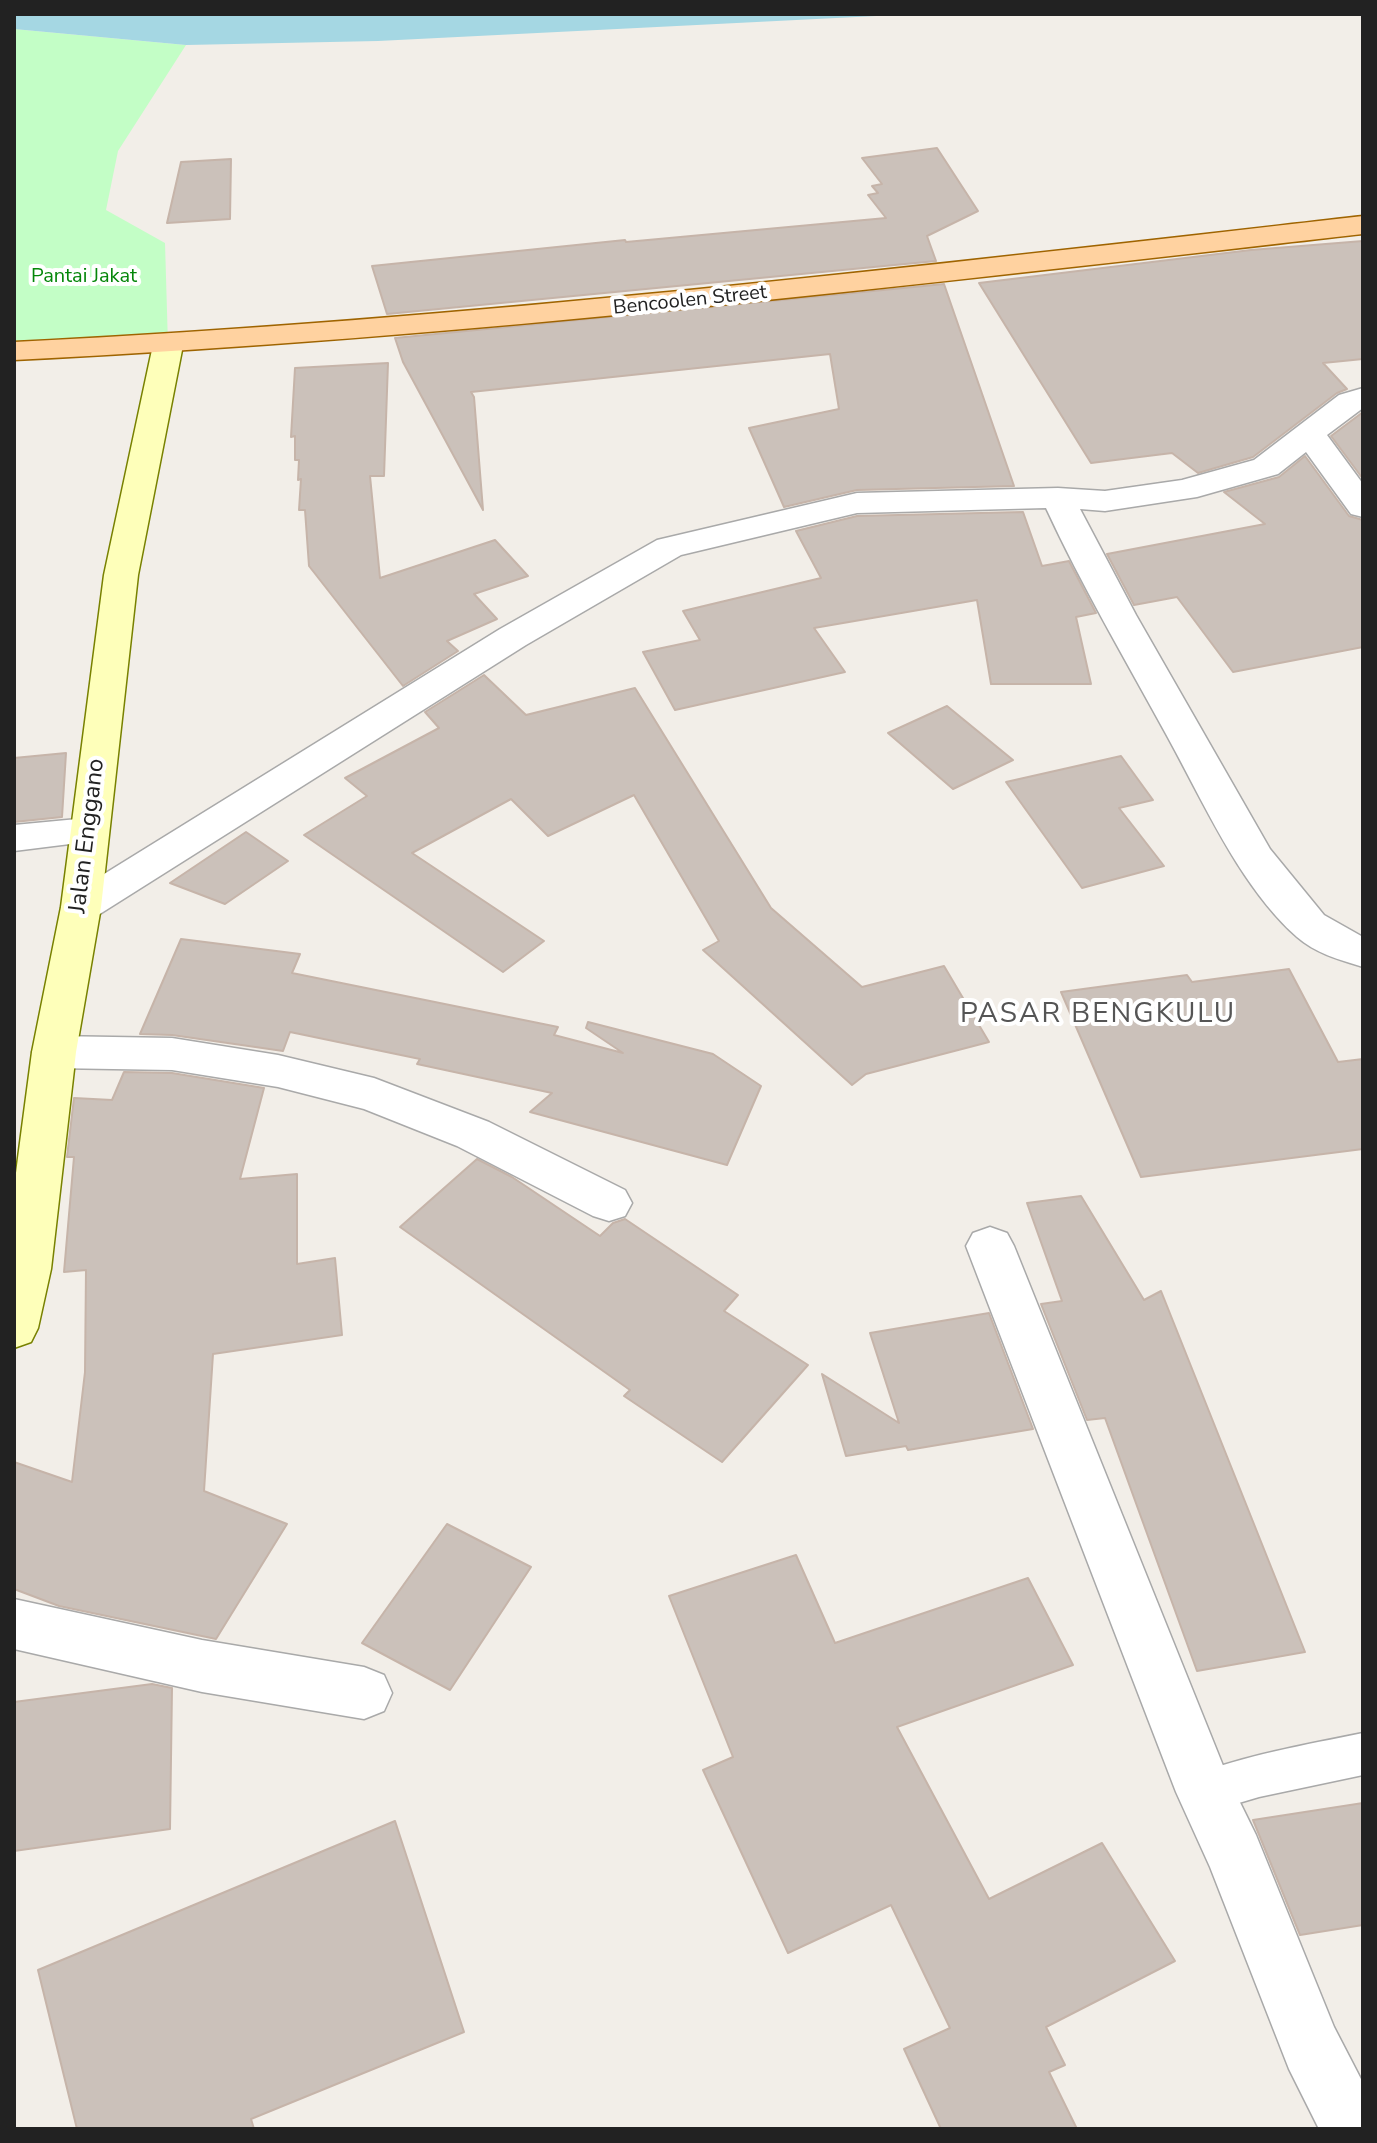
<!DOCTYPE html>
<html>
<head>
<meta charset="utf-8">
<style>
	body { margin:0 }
	#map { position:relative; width:1377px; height:2143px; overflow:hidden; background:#f2eee8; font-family:"Nunito Sans",sans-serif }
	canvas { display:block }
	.frame { position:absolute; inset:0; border:16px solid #222; pointer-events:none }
</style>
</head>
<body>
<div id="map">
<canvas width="1377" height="2143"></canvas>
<div class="frame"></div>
</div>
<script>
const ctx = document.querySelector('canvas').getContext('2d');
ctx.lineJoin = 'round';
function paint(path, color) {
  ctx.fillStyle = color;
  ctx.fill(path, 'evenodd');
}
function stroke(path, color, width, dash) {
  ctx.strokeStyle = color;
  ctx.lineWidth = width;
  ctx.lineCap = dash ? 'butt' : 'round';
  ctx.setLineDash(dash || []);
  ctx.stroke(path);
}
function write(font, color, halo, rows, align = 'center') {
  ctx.font = font + ' "Nunito Sans",sans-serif';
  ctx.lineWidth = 8;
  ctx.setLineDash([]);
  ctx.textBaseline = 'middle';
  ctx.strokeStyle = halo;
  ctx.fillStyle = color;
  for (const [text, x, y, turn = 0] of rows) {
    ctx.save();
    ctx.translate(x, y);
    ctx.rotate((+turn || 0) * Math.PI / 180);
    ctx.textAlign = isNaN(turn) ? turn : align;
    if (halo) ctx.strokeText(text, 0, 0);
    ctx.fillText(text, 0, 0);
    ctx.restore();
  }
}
paint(new Path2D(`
	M 14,29 L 186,45 L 118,151 L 106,210 L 165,243 L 168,345 L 14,351 Z`), '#c3fec6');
paint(new Path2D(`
	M 14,14 L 916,14 L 378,41 L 186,45 L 14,29 Z`), '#a5d7e3');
const building = new Path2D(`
	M 937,148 L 978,211 L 927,236 L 936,261 L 387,314 L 372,266 L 625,240 L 626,242 L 886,218 L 868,195 L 878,193 L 872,186 L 882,184 L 862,158 Z
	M 231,159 L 230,219 L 167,223 L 181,162 Z
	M 1363,241 L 1363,359 L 1323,363 L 1347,389 L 1337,393 L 1253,457 L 1198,473 L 1172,453 L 1091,463 L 979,283 L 1251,250 Z
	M 944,284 L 1014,486 L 857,490 L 784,507 L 749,428 L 839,409 L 830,354 L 471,392 L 474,397 L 483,510 L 403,362 L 395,338 Z
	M 388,363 L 384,476 L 370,476 L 380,578 L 495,540 L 528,576 L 474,594 L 497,619 L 447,641 L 458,651 L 403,686 L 309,566 L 305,510 L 299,510 L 301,479 L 298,480 L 299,460 L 295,460 L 295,436 L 291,437 L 295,368 Z
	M 1363,412 L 1363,479 L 1331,436 Z
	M 1305,456 L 1349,516 L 1363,520 L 1363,647 L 1233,672 L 1177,597 L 1134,605 L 1107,554 L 1265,524 L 1224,492 L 1279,477 Z
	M 1023,512 L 1042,566 L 1069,561 L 1096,613 L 1076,617 L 1091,684 L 991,684 L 977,600 L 814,628 L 845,672 L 675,710 L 643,652 L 700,640 L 683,611 L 821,578 L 796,531 L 857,516 Z
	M 484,675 L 526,715 L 635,688 L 771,908 L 862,987 L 944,966 L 989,1042 L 866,1074 L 852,1085 L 703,950 L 719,941 L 634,795 L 548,836 L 511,799 L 412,853 L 544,941 L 503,972 L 304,835 L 367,796 L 345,778 L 439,728 L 425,712 Z
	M 947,706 L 1013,760 L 953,789 L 888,733 Z
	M 66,753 L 62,817 L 14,822 L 14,758 Z
	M 1121,756 L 1153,800 L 1119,808 L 1164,866 L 1082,888 L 1006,782 Z
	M 246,832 L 288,861 L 225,904 L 170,883 Z
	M 181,939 L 300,954 L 292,973 L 558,1027 L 554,1035 L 623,1053 L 586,1028 L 588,1022 L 713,1054 L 761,1086 L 727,1165 L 530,1112 L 552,1093 L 417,1064 L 420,1059 L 290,1032 L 283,1051 L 172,1035 L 140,1034 Z
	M 1289,969 L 1338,1062 L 1363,1059 L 1363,1149 L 1141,1177 L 1061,992 L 1187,975 L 1192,982 Z
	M 124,1072 L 172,1073 L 264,1088 L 240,1179 L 297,1174 L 297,1264 L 335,1258 L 342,1335 L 213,1354 L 204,1491 L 287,1524 L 216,1639 L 59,1606 L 14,1589 L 14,1462 L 72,1482 L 85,1372 L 86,1270 L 64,1272 L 74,1157 L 67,1157 L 74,1098 L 112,1100 Z
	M 477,1159 L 512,1177 L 600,1236 L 613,1223 L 625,1219 L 738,1295 L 724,1311 L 808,1365 L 722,1462 L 624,1396 L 630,1390 L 400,1227 Z
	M 1081,1196 L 1144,1300 L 1161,1291 L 1305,1652 L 1197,1671 L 1105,1418 L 1087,1420 L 1041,1304 L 1062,1301 L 1027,1203 Z
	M 989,1313 L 1033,1429 L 908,1450 L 906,1446 L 846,1456 L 822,1374 L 899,1423 L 870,1333 Z
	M 447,1524 L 531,1567 L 450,1690 L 362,1643 Z
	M 796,1555 L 835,1643 L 1028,1578 L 1073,1665 L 897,1727 L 989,1899 L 1102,1843 L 1175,1961 L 1046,2027 L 1065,2065 L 1049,2072 L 1077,2129 L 941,2129 L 904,2049 L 950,2028 L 891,1905 L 788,1953 L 703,1770 L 733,1757 L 669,1596 Z
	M 152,1684 L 172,1688 L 170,1829 L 14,1851 L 14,1702 Z
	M 1363,1803 L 1363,1925 L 1300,1935 L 1253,1820 Z
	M 395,1821 L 464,2032 L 251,2119 L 254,2129 L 77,2129 L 38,1970 Z`);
paint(building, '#cbc1ba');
stroke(building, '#c6b4a9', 2);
const lane = new Path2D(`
	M 1363,1733 L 1363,1775 L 1259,1797 L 1205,1813 L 1189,1807 L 1183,1792 L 1189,1777 C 1245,1755 1305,1745 1363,1733 Z`);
const street = new Path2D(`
	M 1363,388 L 1363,408 L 1327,435 L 1363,484 L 1363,517 L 1351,514 L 1306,452 L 1278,474 L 1197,497 L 1105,511 L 1080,509 L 1136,615 L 1270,849 L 1324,915 L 1363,937 L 1363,967 C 1340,960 1315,953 1297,937 C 1240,887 1202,799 1166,734 C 1125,659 1082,586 1046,508 L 857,513 L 681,555 L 526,645 L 95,917 L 81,921 L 67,917 L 61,907 L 67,897 L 500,629 L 657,540 L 857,493 L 1058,488 L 1105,491 L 1182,480 L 1254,460 L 1339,395 Z
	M 88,818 L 102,822 L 108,831 L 102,840 L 14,851 L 14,825 Z
	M 54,1036 L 172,1038 L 278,1055 L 374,1078 L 489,1122 L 625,1190 L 632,1203 L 625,1216 L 609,1221 L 593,1216 L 457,1146 L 364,1109 L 278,1087 L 172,1070 L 54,1068 L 39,1063 L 32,1052 L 39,1041 Z
	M 990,1227 L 1007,1233 L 1014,1246 L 1228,1778 L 1256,1835 L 1334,2027 L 1363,2083 L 1363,2129 L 1319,2129 L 1289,2069 L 1210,1867 L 1176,1792 L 966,1246 L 973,1233 Z
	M 14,1599 L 202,1640 L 364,1667 L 384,1675 L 392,1693 L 384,1711 L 364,1719 L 202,1692 L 14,1649 Z`);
const secondary = new Path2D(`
	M 168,336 L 179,339 L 183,345 L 138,575 L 101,907 L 76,1052 L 51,1269 L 38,1328 L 31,1342 L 14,1348 L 14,1188 L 32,1052 L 61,907 L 104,575 L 153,345 L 157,339 Z`);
const primary = new Path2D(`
	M 1363,216 L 1363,234 C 914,285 466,338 14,360 L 14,342 C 466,320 914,267 1363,216 Z`);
stroke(lane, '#a9a9a9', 3);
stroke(street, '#a9a9a9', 3);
stroke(secondary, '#788100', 3);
stroke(primary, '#9f6400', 3);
paint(lane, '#fff');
paint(street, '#fff');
paint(secondary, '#feffba');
paint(primary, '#ffd2a0');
write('20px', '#048609', '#fff', [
	["Pantai Jakat",84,277]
]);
write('20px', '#222', '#fff', [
	["Bencoolen Street",690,301,-6]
]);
write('24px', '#222', '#fff', [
	["Jalan Enggano",88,836,-83]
]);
ctx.letterSpacing = '2px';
write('28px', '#555', '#fff', [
	["PASAR BENGKULU",1098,1015]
]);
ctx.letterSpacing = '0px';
</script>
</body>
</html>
